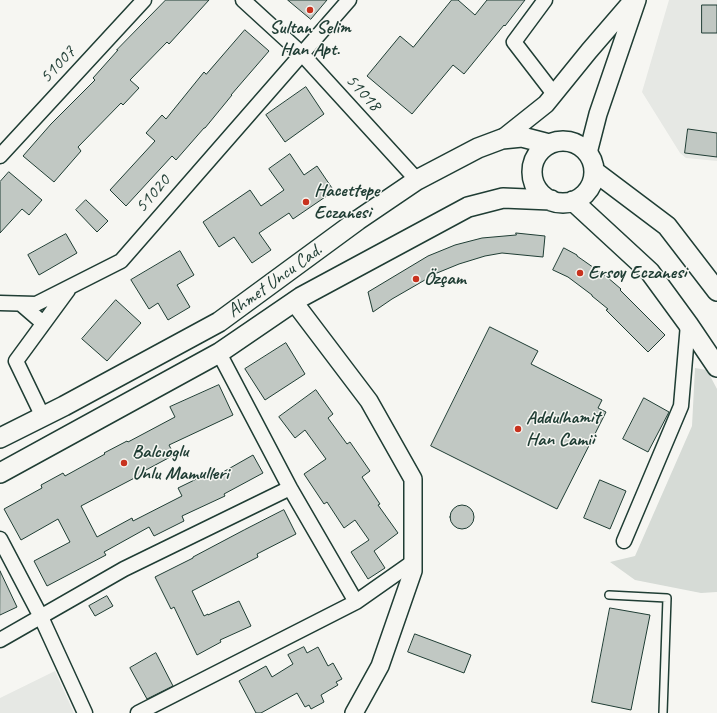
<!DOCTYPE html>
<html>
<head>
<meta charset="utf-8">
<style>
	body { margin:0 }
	canvas { display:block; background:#f6f6f2 }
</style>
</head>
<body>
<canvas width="717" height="713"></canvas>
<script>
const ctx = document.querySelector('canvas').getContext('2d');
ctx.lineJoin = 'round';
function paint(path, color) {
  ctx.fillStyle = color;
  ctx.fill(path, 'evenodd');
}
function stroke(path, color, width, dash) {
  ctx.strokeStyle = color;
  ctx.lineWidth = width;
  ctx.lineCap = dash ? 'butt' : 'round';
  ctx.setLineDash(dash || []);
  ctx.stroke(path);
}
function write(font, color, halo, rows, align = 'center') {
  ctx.font = font + ' Caveat,sans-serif';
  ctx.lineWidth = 3;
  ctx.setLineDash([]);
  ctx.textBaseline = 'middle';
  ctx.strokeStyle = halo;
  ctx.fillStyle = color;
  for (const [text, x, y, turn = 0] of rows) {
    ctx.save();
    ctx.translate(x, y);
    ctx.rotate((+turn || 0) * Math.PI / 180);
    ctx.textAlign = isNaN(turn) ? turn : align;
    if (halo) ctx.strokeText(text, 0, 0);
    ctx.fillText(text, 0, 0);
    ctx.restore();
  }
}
paint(new Path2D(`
	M 669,0 L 717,0 L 717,161 L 686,158 L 680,153 L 642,92 Z
	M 55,671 L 74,713 L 0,713 L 0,698 Z`), '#e6e8e4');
paint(new Path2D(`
	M 695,368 L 707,370 L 717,389 L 717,592 L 701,593 L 635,580 L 610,562 L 635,556 L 692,426 Z`), '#d6dbd6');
const building = new Path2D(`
	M 166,0 L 209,0 L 169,44 L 167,42 L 130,80 L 139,88 L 123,105 L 121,103 L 78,147 L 81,151 L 54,182 L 23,156 L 51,124 L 95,80 L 93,78 L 118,50 L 117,50 Z
	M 288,0 L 327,0 L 311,19 Z
	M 452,0 L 458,0 L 475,15 L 487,0 L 525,0 L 505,26 L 504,25 L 464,74 L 453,65 L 412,114 L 367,76 L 400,36 L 413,47 Z
	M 702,5 L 717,5 L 717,33 L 702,33 Z
	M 245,30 L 269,51 L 231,95 L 232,95 L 205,128 L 204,128 L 176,160 L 172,156 L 126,206 L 110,190 L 155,141 L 146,133 L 162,115 L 166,119 L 204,72 L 206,74 Z
	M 306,87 L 324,114 L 285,142 L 266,115 Z
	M 688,129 L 717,133 L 717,157 L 685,153 Z
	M 290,154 L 304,175 L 317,166 L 334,191 L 293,219 L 289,213 L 259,233 L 271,250 L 252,263 L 234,237 L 219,247 L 203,222 L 250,190 L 261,206 L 284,190 L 269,169 Z
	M 9,172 L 42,200 L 29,215 L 22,209 L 0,233 L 0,182 Z
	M 86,200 L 108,221 L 97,232 L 76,210 Z
	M 516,233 L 545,236 L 543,257 L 502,253 L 485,256 L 459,264 L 437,273 L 392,299 L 373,312 L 368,292 L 428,256 L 455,245 L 482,238 L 516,235 Z
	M 66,234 L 77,253 L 39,275 L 28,255 Z
	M 564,248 L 577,255 L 577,256 L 607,277 L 621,289 L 620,290 L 665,335 L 648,352 L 606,310 L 608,309 L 592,296 L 592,295 L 568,277 L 553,270 Z
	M 180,251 L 194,275 L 177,285 L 190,307 L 168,320 L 158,303 L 149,309 L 131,280 Z
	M 116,300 L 141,323 L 107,361 L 82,339 Z
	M 490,327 L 538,351 L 531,364 L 602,400 L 598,408 L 606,412 L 557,509 L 431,446 Z
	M 286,343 L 305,374 L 265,400 L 245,369 Z
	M 219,385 L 233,415 L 169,445 L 174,455 L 144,471 L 144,473 L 81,506 L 97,537 L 132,518 L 133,521 L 182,496 L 178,488 L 213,471 L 216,476 L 253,455 L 263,473 L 224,494 L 225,496 L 182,516 L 184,521 L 154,536 L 149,527 L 104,552 L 106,555 L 47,586 L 34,561 L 70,542 L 58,519 L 21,540 L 4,509 L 42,488 L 41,485 L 63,473 L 65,476 L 105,454 L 104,453 L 127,441 L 128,442 L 175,417 L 170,407 Z
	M 316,390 L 333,414 L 328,418 L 347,444 L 350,442 L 370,471 L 362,477 L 380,504 L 378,505 L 398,533 L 374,551 L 385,568 L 368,579 L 351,552 L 369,540 L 355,520 L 344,528 L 327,502 L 324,504 L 304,474 L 326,459 L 305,430 L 295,438 L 279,417 Z
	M 644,398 L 669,412 L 648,452 L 623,439 Z
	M 600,480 L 626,491 L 610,529 L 584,518 Z
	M450 517a12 12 0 1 1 24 0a12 12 0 1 1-24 0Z
	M 284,510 L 296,534 L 257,554 L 258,557 L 192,591 L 204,616 L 208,614 L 208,615 L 239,601 L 251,626 L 220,640 L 221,642 L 197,655 L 174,607 L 171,609 L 155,577 L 193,558 L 193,557 L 244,530 Z
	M 0,571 L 17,607 L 0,615 Z
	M 107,596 L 113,606 L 95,616 L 89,606 Z
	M 610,608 L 650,615 L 631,710 L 592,702 Z
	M 415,634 L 471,655 L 464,673 L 408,652 Z
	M 304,647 L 307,653 L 318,647 L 328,666 L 333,663 L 342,679 L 336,682 L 338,685 L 321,695 L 324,702 L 311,709 L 309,705 L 305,707 L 297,693 L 261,713 L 256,713 L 239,681 L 266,666 L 272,677 L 293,664 L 288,655 Z
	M 156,653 L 173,686 L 147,699 L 130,668 Z`);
paint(building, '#c1c8c3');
stroke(building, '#1f3d34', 1);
const service = new Path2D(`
	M 609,595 L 667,598 L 663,713`);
const minor = new Path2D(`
	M 243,0 L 302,54 L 417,180
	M 545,0 L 514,42 L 554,94
	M 0,156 L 144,0
	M 0,303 L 36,304 L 121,261 L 349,0
	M 21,304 L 43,323
	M 219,353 L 290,488 L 356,602
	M 43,417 L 16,361 L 68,290
	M 0,539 L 41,617 L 85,713
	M 624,541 L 681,406 L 688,324
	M 0,640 L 124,569 L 290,488
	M 138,713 L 356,602 L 413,562`);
const tertiary = new Path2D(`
	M 502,139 L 546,104 L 589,51 L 633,0
	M 588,153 L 598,114 L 637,0
	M 294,302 L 369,401 L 413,479 L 413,571 L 380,666 L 354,713`);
const secondary = new Path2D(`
	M532 172a31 31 0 1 1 62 0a31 31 0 1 1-62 0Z
	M 594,171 L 667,226 L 717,291
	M 573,201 L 650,272 L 688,324 L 717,367
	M 0,438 L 64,406 L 219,322 L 358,220 L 417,180 L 478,148 L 502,139 L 522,137 L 549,144
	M 0,473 L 219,353 L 301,297 L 468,207 L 503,198 L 551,200`);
stroke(service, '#1f3d34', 10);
stroke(minor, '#1f3d34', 17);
stroke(tertiary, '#1f3d34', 20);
stroke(secondary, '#1f3d34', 22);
stroke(service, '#f6f6f2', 7);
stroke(minor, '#f6f6f2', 14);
stroke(tertiary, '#f6f6f2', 17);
stroke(secondary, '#f6f6f2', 19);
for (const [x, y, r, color] of [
	[310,10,4,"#c8321e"],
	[306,202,4,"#c8321e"],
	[580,273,4,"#c8321e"],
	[416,279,4,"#c8321e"],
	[518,429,4,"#c8321e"],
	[124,463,4,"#c8321e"]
]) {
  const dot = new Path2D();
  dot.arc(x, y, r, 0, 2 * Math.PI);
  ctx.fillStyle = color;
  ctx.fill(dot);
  stroke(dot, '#f6f6f2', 1.5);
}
write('bold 19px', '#1f3d34', '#f6f6f2', [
	["Sultan Selim",310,28,"center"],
	["Han Apt.",310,50,"center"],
	["Hacettepe",314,191],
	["Eczanesi",314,213],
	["Ersoy Eczanesi",588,273],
	["Özçam",424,279],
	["Addulhamit",526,418],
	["Han Camii",526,440],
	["Balcıoglu",132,452],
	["Unlu Mamulleri",132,474]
], 'left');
write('19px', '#1f3d34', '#f6f6f2', [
	["51007",58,65,-47],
	["51018",363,93,48],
	["51020",153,194,-49],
	["Ahmet Uncu Cad.",275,281,-36]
]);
</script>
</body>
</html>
